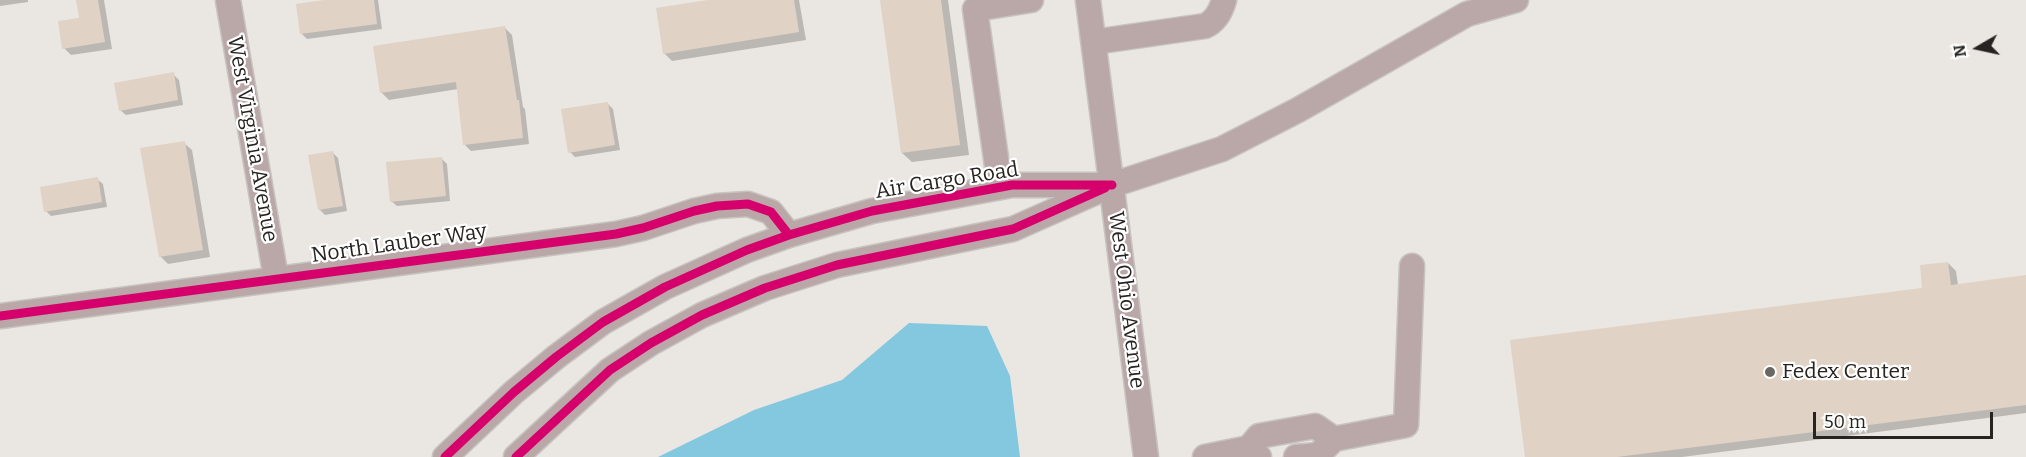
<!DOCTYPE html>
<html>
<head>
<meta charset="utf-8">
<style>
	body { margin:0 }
	#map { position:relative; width:2026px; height:457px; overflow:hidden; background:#eae6e2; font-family:Bitter,serif }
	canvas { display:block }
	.north { position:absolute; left:1948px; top:18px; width:60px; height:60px; -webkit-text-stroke:4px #fff; paint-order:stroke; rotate:261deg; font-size:16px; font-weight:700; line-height:24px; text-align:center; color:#262320 }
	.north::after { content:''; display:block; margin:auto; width:21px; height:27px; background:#262320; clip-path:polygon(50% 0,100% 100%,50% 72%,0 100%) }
	.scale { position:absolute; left:1813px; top:412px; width:180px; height:27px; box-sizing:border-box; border:3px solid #262320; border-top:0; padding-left:8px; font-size:18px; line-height:21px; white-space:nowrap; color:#262320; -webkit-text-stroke:4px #fff; paint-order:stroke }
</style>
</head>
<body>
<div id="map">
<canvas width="2026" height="457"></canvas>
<div class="north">N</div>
<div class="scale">50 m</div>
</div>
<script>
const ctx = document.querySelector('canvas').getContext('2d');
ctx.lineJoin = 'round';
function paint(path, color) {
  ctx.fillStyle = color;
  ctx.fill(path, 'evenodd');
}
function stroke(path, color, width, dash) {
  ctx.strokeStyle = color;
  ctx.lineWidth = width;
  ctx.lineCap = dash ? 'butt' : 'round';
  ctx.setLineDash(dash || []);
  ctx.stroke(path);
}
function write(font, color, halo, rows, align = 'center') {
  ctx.font = font + ' Bitter,serif';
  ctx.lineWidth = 4.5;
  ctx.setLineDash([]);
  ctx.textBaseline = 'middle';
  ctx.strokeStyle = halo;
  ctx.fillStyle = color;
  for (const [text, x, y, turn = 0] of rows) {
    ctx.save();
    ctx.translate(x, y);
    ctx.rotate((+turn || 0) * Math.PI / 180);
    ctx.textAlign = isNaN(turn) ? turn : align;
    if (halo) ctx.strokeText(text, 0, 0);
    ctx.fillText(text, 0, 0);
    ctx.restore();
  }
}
paint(new Path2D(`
	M 909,323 L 987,326 L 1010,376 L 1020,457 L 658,457 L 754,410 L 842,380 Z`), '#83c8de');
paint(new Path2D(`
	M 0,0 L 28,0 L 28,2 L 0,6 Z
	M 78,0 L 104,0 L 112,49 L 71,55 L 64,48 L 81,19 Z
	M 332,0 L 378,0 L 382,29 L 307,39 L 302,34 L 297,6 Z
	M 718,0 L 799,0 L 806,40 L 672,61 L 664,53 Z
	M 881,0 L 948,0 L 969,155 L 912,162 L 902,153 Z
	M 505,28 L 512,35 L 523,107 L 525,109 L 529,144 L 471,151 L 464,144 L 458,89 L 389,100 L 381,92 Z
	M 173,74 L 179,80 L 183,105 L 126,115 L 120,110 Z
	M 607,103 L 613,109 L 620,150 L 575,157 L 570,152 Z
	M 184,143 L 192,150 L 210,257 L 168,264 L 160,256 Z
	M 333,153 L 338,158 L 347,211 L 325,215 L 319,209 Z
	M 441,158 L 447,164 L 450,201 L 397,206 L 391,201 Z
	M 97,179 L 103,184 L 107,207 L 51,216 L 46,211 Z
	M 1948,263 L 1956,271 L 1958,285 L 2026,277 L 2026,413 L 1682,457 L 1526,457 L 1923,290 Z`), '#0003');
paint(new Path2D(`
	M 76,0 L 98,0 L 105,42 L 62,49 L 58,21 L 79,18 Z
	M 324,0 L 374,0 L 377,24 L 300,34 L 296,4 Z
	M 708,0 L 794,0 L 799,32 L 663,54 L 656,8 Z
	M 880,0 L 941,0 L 960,145 L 901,153 Z
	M 505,26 L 517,100 L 519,100 L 523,138 L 463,145 L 456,82 L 380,93 L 373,46 Z
	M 174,72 L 178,100 L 119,111 L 114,83 Z
	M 608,102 L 615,145 L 568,153 L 561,109 Z
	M 185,141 L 203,250 L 159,257 L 140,148 Z
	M 333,151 L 343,206 L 318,210 L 308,155 Z
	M 442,157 L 446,196 L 390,202 L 386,162 Z
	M 98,177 L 102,202 L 44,212 L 40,187 Z
	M 1948,262 L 1951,285 L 2026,275 L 2026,405 L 1617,457 L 1525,457 L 1510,340 L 1922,288 L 1920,265 Z`), '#e0d2c4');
const minor = new Path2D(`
	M 228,0 L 276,278
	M 1088,0 L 1146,457
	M 1094,42 L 1205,26 C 1216,21 1221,11 1224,0
	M 1000,187 L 975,9 L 1031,0
	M 0,316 L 616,234 L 643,228 L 694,211 L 717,206 L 748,204 L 771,212 L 789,235
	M 1249,448 L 1259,436 L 1315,426 L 1334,439
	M 445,457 L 514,392 L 556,357 L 603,322 L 665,287 L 747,250 L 789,235 L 872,211 L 1012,185 L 1103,185
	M 516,457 L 610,370 L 651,343 L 702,315 L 765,288 L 837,265 L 1013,229 L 1112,185 L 1222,149 L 1298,110 L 1467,14 L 1516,0
	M 1205,457 L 1249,448 L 1259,457
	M 1296,457 L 1318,455 L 1334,439 L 1406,425 L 1412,266`);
stroke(minor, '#c6c3c0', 27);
stroke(minor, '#baa7a8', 24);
stroke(new Path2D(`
	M 0,316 L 616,234 L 643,228 L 694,211 L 717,206 L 748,204 L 771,212 L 789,235
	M 445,457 L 514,392 L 556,357 L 603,322 L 665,287 L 747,250 L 789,235 L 872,211 L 1012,185 L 1112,185
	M 516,457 L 610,370 L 651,343 L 702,315 L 765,288 L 837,265 L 1013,229 L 1105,188`), '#d6006c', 9);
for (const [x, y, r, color] of [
	[1770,372,6,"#6b6764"]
]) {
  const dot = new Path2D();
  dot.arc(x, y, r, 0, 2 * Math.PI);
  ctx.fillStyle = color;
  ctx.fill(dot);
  stroke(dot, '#fff', 2);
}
write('21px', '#262320', '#fff', [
	["West Virginia Avenue",252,139,80],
	["Air Cargo Road",947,181,-9],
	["North Lauber Way",399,244,-8],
	["West Ohio Avenue",1126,300,83]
]);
write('21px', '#262320', '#fff', [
	["Fedex Center",1782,372]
], 'left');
</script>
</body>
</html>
